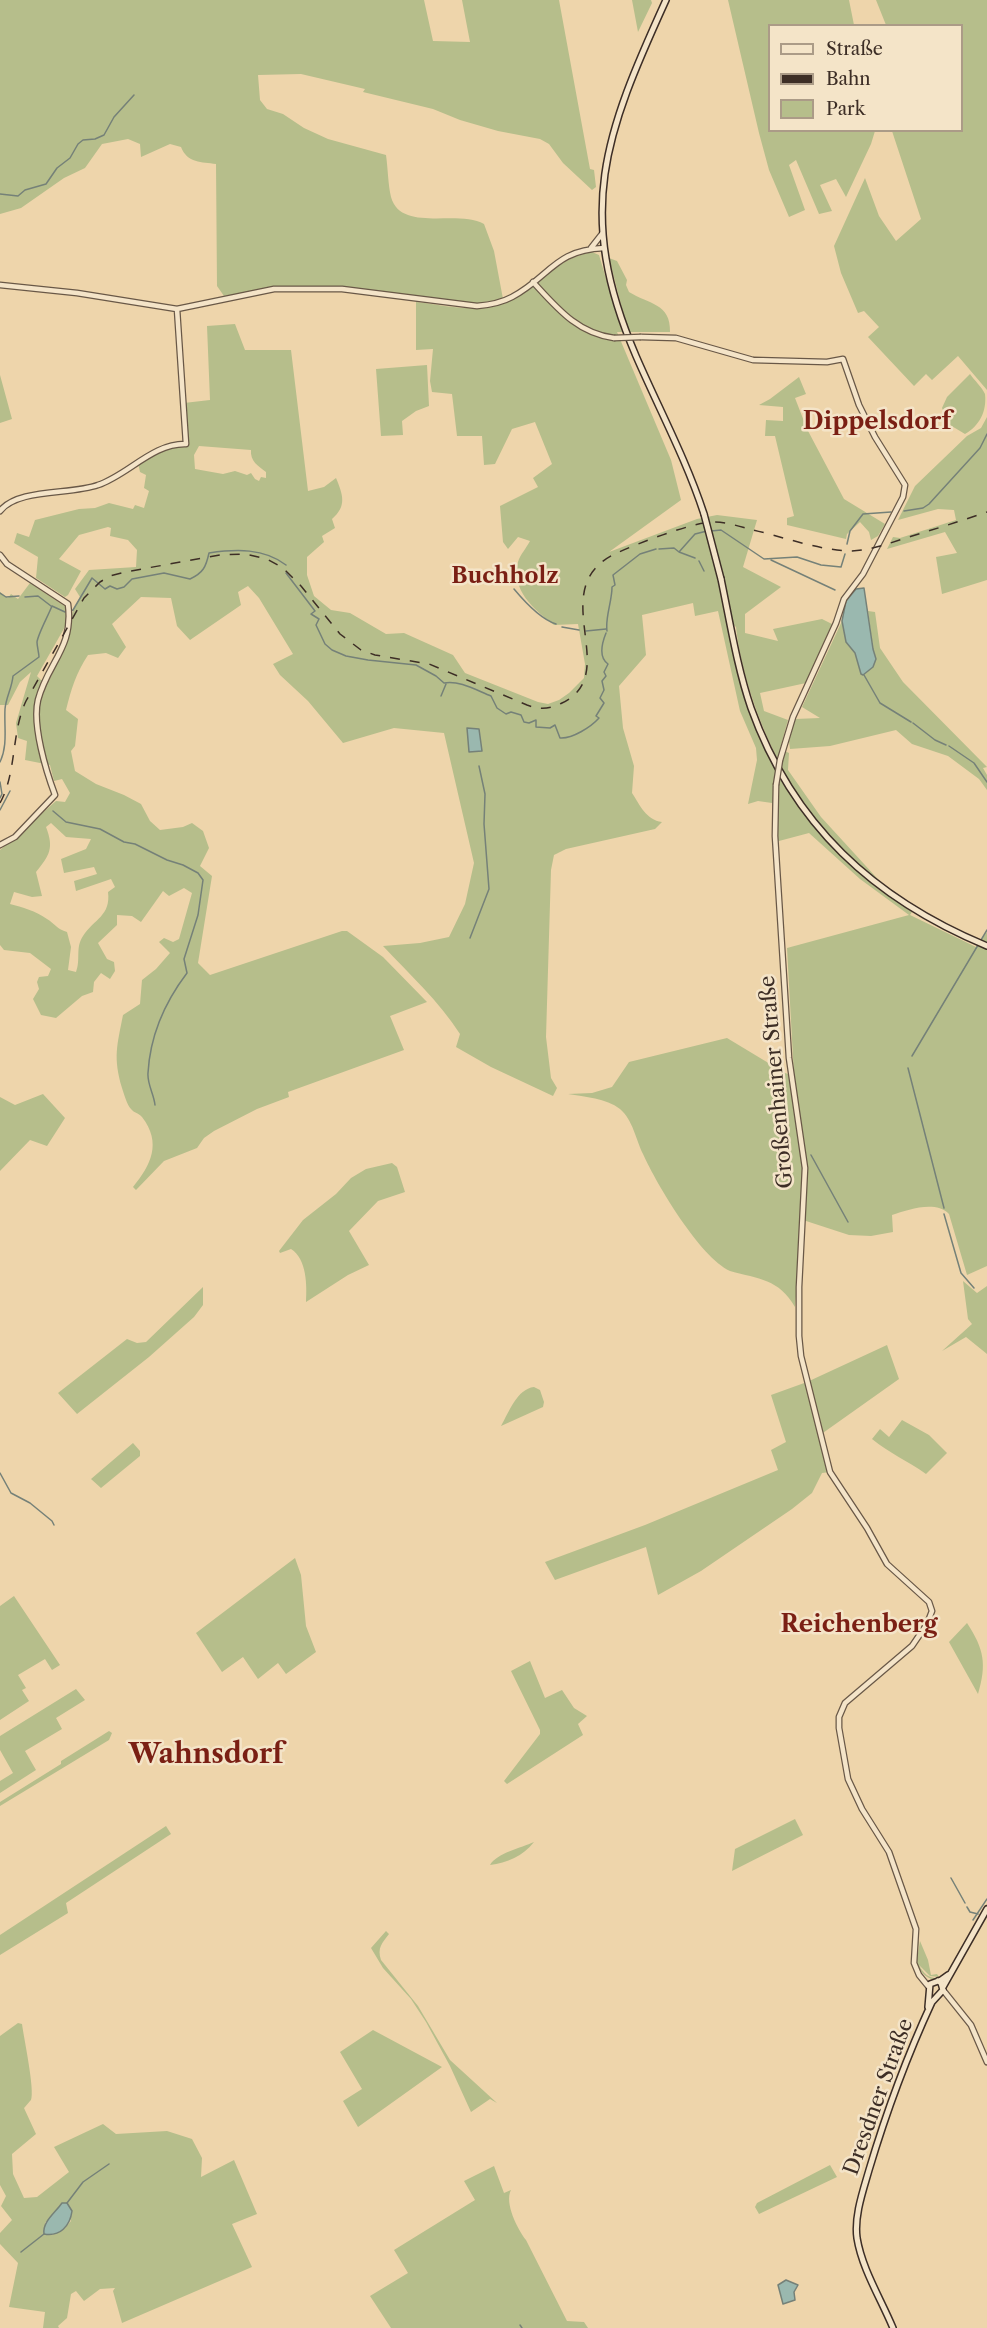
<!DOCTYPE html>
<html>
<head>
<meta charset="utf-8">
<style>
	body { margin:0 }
	#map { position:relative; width:987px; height:2328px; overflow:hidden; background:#eed5ab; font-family:"Libre Caslon Text",serif }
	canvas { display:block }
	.legend { position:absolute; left:768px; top:24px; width:195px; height:108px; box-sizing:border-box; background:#f4e4c8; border:2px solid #ab9b87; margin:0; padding:8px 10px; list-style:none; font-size:18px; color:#3d2e26 }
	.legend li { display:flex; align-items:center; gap:12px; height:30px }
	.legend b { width:30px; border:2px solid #ab9b87 }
</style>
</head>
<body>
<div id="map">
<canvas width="987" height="2328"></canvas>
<ul class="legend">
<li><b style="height:8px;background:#f4e4c8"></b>Straße</li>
<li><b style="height:8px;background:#3d2e26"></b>Bahn</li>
<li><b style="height:16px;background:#b6be8b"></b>Park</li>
</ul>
</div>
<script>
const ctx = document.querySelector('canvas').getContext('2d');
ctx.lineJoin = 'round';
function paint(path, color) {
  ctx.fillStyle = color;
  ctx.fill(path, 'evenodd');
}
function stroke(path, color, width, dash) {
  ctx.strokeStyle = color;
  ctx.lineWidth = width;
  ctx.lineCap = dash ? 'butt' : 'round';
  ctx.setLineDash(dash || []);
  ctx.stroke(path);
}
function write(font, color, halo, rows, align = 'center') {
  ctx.font = font + ' "Libre Caslon Text",serif';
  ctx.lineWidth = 5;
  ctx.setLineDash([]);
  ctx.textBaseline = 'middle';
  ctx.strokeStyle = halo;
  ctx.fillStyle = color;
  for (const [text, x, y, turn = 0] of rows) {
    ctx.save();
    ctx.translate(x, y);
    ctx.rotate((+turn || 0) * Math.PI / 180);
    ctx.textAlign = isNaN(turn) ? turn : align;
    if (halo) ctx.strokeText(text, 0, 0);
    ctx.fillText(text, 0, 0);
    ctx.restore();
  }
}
paint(new Path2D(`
	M 0,0 L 424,0 L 433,41 L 470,42 L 462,0 L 559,0 L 590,169 L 594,170 L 596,187 L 592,190 L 563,163 L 549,144 L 540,139 L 498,131 L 460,120 L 433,109 L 363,92 L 365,89 L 301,74 L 258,75 L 260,100 L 267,109 L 283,114 L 304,128 L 328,139 L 386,155 C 388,169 388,184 391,197 C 401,233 458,209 484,224 L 494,251 L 503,299 L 475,304 L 345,287 L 278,288 L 224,296 L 217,286 L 216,164 C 202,162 187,163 181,147 L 170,144 L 141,157 L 140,144 L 128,139 L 102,144 L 85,168 L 64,178 L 21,208 L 0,214 Z
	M 632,0 L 651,0 L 652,3 L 638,32 Z
	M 728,0 L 849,0 L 854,25 L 770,26 L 770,130 L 875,131 L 871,144 L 846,197 L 836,179 L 820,185 L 832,211 L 819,214 L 796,160 L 789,165 L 805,210 L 789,217 L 769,170 L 759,133 Z
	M 876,0 L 987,0 L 987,390 L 958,356 L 932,380 L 926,374 L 914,386 L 868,337 L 879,327 L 864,311 L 858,313 L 841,273 L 834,246 L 865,178 L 879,216 L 896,241 L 921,219 L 892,131 L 962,130 L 962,26 L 886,25 Z
	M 592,252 L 599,255 L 622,332 L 617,332 L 671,460 L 681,500 L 609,552 L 697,519 L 717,515 L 757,520 L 743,567 L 781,587 L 745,614 L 745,633 L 778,641 L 773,629 L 822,619 L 832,624 L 806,683 L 760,693 L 764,711 L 788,720 L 780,749 L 789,753 L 788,770 L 821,817 L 886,888 C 870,874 852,861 837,846 C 786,793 744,700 736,627 L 728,620 C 733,643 737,668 744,691 C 775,794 825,852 912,912 L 910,915 L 976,947 L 987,932 L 987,1266 L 967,1275 L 949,1214 C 935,1200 908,1210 892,1215 L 893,1232 L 871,1236 L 849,1235 L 803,1220 L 795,1307 C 779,1279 759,1279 730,1271 C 700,1257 657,1185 643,1154 C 636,1140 633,1120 620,1109 C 606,1098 585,1097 568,1094 L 592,1093 L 612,1087 L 629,1062 L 727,1038 L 785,1073 L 794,1076 L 787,948 L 909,915 L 860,879 L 809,833 L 779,841 L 773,837 L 772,803 L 758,801 L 748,804 L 757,760 L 756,748 L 740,711 L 718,611 L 695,616 L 693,603 L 642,615 L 646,655 L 619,686 L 623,728 L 634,766 L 632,793 C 640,805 646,820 662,822 L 655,829 L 566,849 L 554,855 L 551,870 L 546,1037 L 551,1078 L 557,1088 L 553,1096 L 491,1067 L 456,1047 L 460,1034 C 439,1001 410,975 383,946 L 420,943 L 449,937 L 465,904 L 474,863 L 444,733 L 394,728 L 343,743 L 308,701 L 280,675 L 273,664 L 293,654 L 259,598 L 248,586 L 238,592 L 241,605 L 190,640 L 177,626 L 171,598 L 141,597 L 112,624 L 126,647 L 118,658 L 106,653 L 88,655 C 76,673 71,690 66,710 L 78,719 L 75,746 L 71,751 L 75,771 L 96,784 L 124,795 L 141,804 L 150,821 L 160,830 L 183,827 L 192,823 L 203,831 L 209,848 L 200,866 L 212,876 L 198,963 L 210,975 L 342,931 L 347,931 L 383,957 L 427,1002 L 390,1016 L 404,1050 L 288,1092 L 289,1097 L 257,1109 L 214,1131 L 204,1138 L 197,1148 L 164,1161 L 136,1190 L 133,1187 C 151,1165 162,1143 142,1117 C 139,1113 134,1113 131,1109 C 127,1105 124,1094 122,1088 C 113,1057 117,1046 123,1015 L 140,1004 L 142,980 L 156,969 L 170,953 L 159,942 L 164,938 L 173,942 L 179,939 L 192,893 L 184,888 L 169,896 L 163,891 L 141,922 L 132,916 L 117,915 L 117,925 L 98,943 L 107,959 L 114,962 L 115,971 L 110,979 L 101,973 L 94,982 L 93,992 L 82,996 L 56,1018 L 41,1015 L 33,999 L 39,989 L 37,982 L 39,977 L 48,976 L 51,969 L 30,953 L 4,950 L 0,945 L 0,850 L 56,801 L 65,802 L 70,793 L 62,779 L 54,781 L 50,765 L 25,760 L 27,741 L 18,738 L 16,723 L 31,672 L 20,682 L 8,705 L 0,705 L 0,592 L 8,598 L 11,594 L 18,599 L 30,583 L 66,607 L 66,625 L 37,676 L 41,680 L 49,681 L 67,641 L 73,610 L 80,597 L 75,589 L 89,570 L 136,567 L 137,550 L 128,540 L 110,536 L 111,528 L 108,527 L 79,535 L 59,559 L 81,571 L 68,595 L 65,597 L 36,578 L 38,557 L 14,543 L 17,533 L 29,537 L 35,520 L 79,509 L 95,508 L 109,503 L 133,509 L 135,505 L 144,508 L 149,491 L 144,488 L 146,475 L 140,472 L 138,463 L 157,451 L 186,443 L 184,403 L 210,400 L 207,326 L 235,324 L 245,350 L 291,350 L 308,491 L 324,487 L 336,478 C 343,495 347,506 332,519 L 335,528 L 322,536 L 324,542 L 307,557 L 307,575 L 314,596 L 331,610 L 350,613 L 386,634 L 404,633 L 453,655 L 465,673 L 538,702 L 548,704 L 559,700 L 569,693 L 584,678 L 585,664 L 578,624 L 554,625 C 534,609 511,591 518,562 C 520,555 527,547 530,541 L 518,537 L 508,549 L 503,542 L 500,506 L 538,487 L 533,478 L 552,464 L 535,422 L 512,429 L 495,464 L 484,465 L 482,436 L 457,436 L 452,394 L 432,392 L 430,381 L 433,349 L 416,350 L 416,302 C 444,305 476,314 504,303 C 538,290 551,260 592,252 ZM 199,446 L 251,450 C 250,461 258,466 266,472 L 266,478 L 261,477 L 259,481 L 255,479 L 251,473 L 247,475 L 235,471 L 223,474 L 195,469 L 194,455 ZM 51,823 L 66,837 L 91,839 L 86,849 L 61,859 L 64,873 L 94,867 L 97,874 L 74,881 L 76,891 L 111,879 L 115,887 L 108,892 C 111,916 94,919 83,936 C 75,948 81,959 76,972 L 68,970 L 71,947 L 67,932 C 57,929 55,924 47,919 C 36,911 22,907 10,904 L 14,892 L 32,897 L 42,896 L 36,872 C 50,855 54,848 46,827 Z
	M 609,258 L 617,261 L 627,280 L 626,285 L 629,292 C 648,304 671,303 670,332 L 628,332 Z
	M 427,365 L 429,406 L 416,411 L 402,421 L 403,435 L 381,436 L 376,369 Z
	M 970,374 C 974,380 982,387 985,394 C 987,412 979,426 965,434 L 950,425 L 942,408 L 947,397 Z
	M 0,375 L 12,419 L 0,423 Z
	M 799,377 L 806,394 L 795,398 L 807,429 L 844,499 L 885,524 L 878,536 L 871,540 L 869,532 L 860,522 L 847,534 L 846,539 L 787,525 L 787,518 L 794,516 L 775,436 L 765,436 L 766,420 L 783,421 L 783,407 L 759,405 L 770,399 Z
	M 987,417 L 987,580 L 942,594 L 936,557 L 957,553 L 945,532 L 887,549 L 893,537 L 900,538 L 956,520 L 954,510 L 938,509 L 898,520 L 915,486 L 967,436 L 981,428 Z
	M 868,611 L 875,612 L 880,648 L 903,682 L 987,767 L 983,768 L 987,775 L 987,790 L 979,779 L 948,756 L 912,744 L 896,730 L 830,746 L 790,749 L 789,741 L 795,719 L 820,718 L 802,707 L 842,621 L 846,642 L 855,653 L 861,674 L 863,675 L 873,667 L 876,659 L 873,649 Z
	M 43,1094 L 65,1118 L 47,1146 L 30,1140 L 0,1171 L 0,1097 L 15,1105 Z
	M 392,1163 L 397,1167 L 405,1192 L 378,1201 L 349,1231 L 369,1265 L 348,1275 L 306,1302 C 307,1286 307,1259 291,1249 L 280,1253 L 279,1251 L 303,1220 L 336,1194 L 351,1178 L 366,1169 Z
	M 963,1281 L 977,1293 L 987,1286 L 987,1354 L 966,1337 L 942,1351 L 972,1324 L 968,1319 Z
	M 203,1287 L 203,1305 L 194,1317 L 149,1357 L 77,1414 L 58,1393 L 127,1339 L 137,1343 L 146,1342 Z
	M 887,1345 L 899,1379 L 820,1435 L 830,1472 L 822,1473 L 812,1493 L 792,1509 L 701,1571 L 658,1595 L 646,1547 L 555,1580 L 545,1562 L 645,1525 L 778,1470 L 771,1450 L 786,1442 L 771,1395 L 807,1382 Z
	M 534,1387 L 540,1390 L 544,1402 L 543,1407 L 501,1426 C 509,1412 517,1389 534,1387 Z
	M 902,1420 L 929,1435 L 947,1453 L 926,1474 C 908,1461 889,1453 872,1439 L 880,1429 L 889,1437 Z
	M 133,1443 L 140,1451 L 140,1456 L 101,1488 L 91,1479 Z
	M 295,1558 L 301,1575 L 306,1626 L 316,1652 L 286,1674 L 278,1663 L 258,1679 L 243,1657 L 222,1672 L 196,1633 Z
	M 14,1596 L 60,1665 L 52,1670 L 45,1659 L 18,1675 L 26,1688 L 22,1690 L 29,1701 L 0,1720 L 0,1606 Z
	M 967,1623 C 984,1649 987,1664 978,1694 L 949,1642 Z
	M 530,1661 L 545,1698 L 562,1690 L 574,1708 L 587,1716 L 578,1724 L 583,1735 L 507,1784 L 504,1781 L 540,1734 L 540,1730 L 511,1671 Z
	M 76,1689 L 85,1700 L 56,1718 L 62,1729 L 25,1751 L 36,1770 L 0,1793 L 0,1781 L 13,1773 L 0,1750 L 0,1736 Z
	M 109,1731 L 112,1733 L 109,1740 L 0,1806 L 0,1802 L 61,1764 L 61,1761 Z
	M 795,1819 L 803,1835 L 732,1871 L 735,1849 Z
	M 166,1826 L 171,1834 L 66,1903 L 68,1913 L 0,1955 L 0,1935 Z
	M 534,1842 C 523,1856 507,1863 490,1865 C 497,1853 521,1848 534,1842 Z
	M 386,1931 L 389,1934 C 382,1943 377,1948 381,1960 L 418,2006 L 450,2060 L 497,2103 L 490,2099 L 471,2112 L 450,2066 L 426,2022 L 411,1999 L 383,1968 L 371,1948 Z
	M 919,1940 L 917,1959 L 920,1941 L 928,1960 L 931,1975 L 937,1974 L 939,1977 L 930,1976 L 919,1965 C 924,1975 930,1979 940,1978 L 938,1980 C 917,1979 912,1956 919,1940 Z
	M 18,2023 L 22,2024 C 24,2039 35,2090 31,2100 C 30,2101 25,2107 24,2108 L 36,2134 L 12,2154 L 13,2174 L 24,2198 L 37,2197 L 69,2172 L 54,2147 L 103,2124 L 116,2134 L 167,2131 L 192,2139 L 202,2158 L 201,2177 L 234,2160 L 257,2214 L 232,2224 L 252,2267 L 122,2323 L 113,2291 L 115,2288 L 100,2289 L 84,2301 L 76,2291 L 71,2294 L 67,2318 L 58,2326 L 59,2328 L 43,2328 L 45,2312 L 9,2307 L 18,2263 L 0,2244 L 0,2233 L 12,2220 L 1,2206 L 6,2196 L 0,2185 L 0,2036 ZM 62,2203 L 71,2221 L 64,2229 L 52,2235 L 45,2223 Z
	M 373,2030 L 442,2067 L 358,2127 L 343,2101 L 362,2089 L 340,2052 Z
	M 830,2165 L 837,2177 L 759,2214 L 755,2207 L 757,2203 Z
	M 494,2166 L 504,2193 L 511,2190 C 504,2203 518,2230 526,2240 L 567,2321 L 584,2322 L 588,2328 L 391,2328 L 370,2296 L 408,2273 L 394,2250 L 475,2200 L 464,2181 Z`), '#b6be8b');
const water = new Path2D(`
	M 864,588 L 873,649 L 876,659 L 873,667 L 863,675 L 861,674 L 855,653 L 846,642 L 842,621 L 846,601 L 856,589 Z
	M 467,728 L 479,729 L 482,751 L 469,752 Z
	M 62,2203 L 67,2203 L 72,2211 C 70,2226 60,2237 44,2234 C 42,2222 55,2213 62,2203 Z
	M 786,2280 L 798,2285 L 794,2292 L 795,2300 L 783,2304 L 778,2285 Z`);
paint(water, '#9ab8af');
stroke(water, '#758178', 1.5);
stroke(new Path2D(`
	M 0,194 L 18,196 L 25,190 L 46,184 L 57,168 L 70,158 L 78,144 L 83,140 L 95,139 L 104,135 L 114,117 L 134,95
	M 904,511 L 923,508 L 929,504 L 980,448 L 987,434
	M 711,531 L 721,530 L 764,559 L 797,557 L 821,565 L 841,567 L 845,554
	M 847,544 L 850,531 L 863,514 L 891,512
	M 659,549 L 674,548 L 679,552 L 695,534 L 707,531
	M 679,552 L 695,558
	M 771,560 L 835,590
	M 699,561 L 704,571
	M 286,573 L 315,611 L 311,614 L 319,619 L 316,625 L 325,644 L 332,650 L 346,656 L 368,660 L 416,665 L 436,676 L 444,683 C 459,680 476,690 491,696 L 497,708 L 506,714 L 511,712 L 521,715 L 524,722 L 529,723 L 536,720 L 536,727 L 550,728 L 555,725 L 560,738 C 572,739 591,727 599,718 L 596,716 L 604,703 L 600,698 L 604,690 L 602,681 L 606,676 L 604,672 L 608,664 C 598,657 602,643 606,633
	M 514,589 C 524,601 540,619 556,624
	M 0,593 L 6,597 L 19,596
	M 25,597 L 38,596 L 51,606
	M 70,611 L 73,610 L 92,578 L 105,589 L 110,586 L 117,589 L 124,587 L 132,579 L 164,573 L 190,579 C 203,573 206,567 209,553 C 236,549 264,548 286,565
	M 562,627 L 579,630
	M 586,631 L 606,629
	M 607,631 C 605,617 612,602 612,587 L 615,585 L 613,575 L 640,554 L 656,549
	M 864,675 L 880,703 L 911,722
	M 441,696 L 446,684
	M 913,723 L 935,740 L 946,745
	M 949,746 L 974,763 L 987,782
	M 0,762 C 8,745 4,728 5,709 C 6,697 12,688 13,676 L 39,657 C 39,653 37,647 37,642 C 38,634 48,616 52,606 L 65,612
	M 0,782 L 2,794 L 0,798
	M 0,810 L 10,791
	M 53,811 L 66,822 L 100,829 L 124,842 L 135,844 L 167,860 L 183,865 L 198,873 L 203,880 L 198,915 L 184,959 L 187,973 C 165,1002 150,1037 148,1073 C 147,1084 154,1094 155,1105
	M 470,938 L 489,889 L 484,824 L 485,794 L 479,766
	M 912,1056 L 987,930
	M 908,1068 L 944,1208
	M 811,1155 L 848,1222
	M 944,1214 L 961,1273 L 974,1288
	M 0,1473 L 11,1493 L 30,1503 L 52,1521 L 54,1525
	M 951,1878 L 965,1903
	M 967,1907 L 970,1912 L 978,1914
	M 973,1920 L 987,1899
	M 67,2203 L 83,2182 L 109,2164
	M 21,2252 L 44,2234
	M 520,2325 L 522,2328`), '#758178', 1.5);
const tertiary = new Path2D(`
	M 591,248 L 602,234
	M 533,282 C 557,308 577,333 614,338
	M 0,285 L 77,293 L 177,309 L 274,289 L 342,289 L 477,306 C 489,305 501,303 512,297 C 550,277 554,250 604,248
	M 641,337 L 676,338 L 753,360 L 827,362 L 843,359 L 859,405 L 875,437 L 905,485 L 903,497 L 863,574 L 844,599 L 836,623 L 793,717 L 780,760
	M 0,511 C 18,488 71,495 98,485 C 128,475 153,443 186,444 L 177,309
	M 0,555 L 7,564 L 68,604 C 74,648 48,662 38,700 C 32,725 46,771 55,795 L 15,837 L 0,845
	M 776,785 L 775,836 L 789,1058 L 805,1168 L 799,1287 L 799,1336 L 801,1356 L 830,1472 L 867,1528 L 887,1564 L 929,1602 L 932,1611 L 927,1624 L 912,1646 L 845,1703 L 839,1717 L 839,1728 L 848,1779 L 862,1809 L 889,1852 L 916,1929 L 914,1963 L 919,1975 L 928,1986
	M 943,1990 L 971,2025 L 987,2062`);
const secondary = new Path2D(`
	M 666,0 C 605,134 574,212 636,356 C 659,409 686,459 704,514
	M 721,579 C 730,622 737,667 751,708 C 793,825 874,899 987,946
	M 943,1987 L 987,1909
	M 928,2007 L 930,1984 L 941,1980 L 948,1975
	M 893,2328 C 881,2299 862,2269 857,2238 C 854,2216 863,2191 869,2170 C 886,2113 907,2056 932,2002 L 943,1990 L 941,1983 L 938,1981`);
stroke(tertiary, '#695847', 7);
stroke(secondary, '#3d2e26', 8);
stroke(tertiary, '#f4e4c8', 4.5);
stroke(secondary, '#f4e4c8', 5);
stroke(new Path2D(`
	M 0,803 C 17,772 11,733 26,701 L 84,598 L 100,582 L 110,576 L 125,572 L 220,555 L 245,554 L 267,559 L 283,568 L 301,586 L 340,634 L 361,650 L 375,655 L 429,664 L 527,705 C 540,710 550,709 562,703 C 625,673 540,586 619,552 C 639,543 693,522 714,522 C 726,522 738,526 749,529 C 781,536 820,551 852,551 C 872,550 890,543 909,537 C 935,529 961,521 987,512`), '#3d2e26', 1.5, [10, 10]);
const tertiaryBridge = new Path2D(`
	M 614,338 L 641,337
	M 776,785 L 780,760`);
const secondaryBridge = new Path2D(`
	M 704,514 L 721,579`);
stroke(tertiaryBridge, '#695847', 7, []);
stroke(secondaryBridge, '#3d2e26', 8, []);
stroke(tertiaryBridge, '#f4e4c8', 4.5);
stroke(secondaryBridge, '#f4e4c8', 5);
write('21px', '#3d2e26', '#f4e4c8', [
	["Großenhainer Straße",777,1082,-95],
	["Dresdner Straße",879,2097,-70]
]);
write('bold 22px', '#7a1f14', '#f4e4c8', [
	["Buchholz",505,577]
]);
write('bold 24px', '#7a1f14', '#f4e4c8', [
	["Dippelsdorf",877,422],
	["Reichenberg",859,1625]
]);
write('bold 27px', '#7a1f14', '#f4e4c8', [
	["Wahnsdorf",206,1755]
]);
</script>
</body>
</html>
